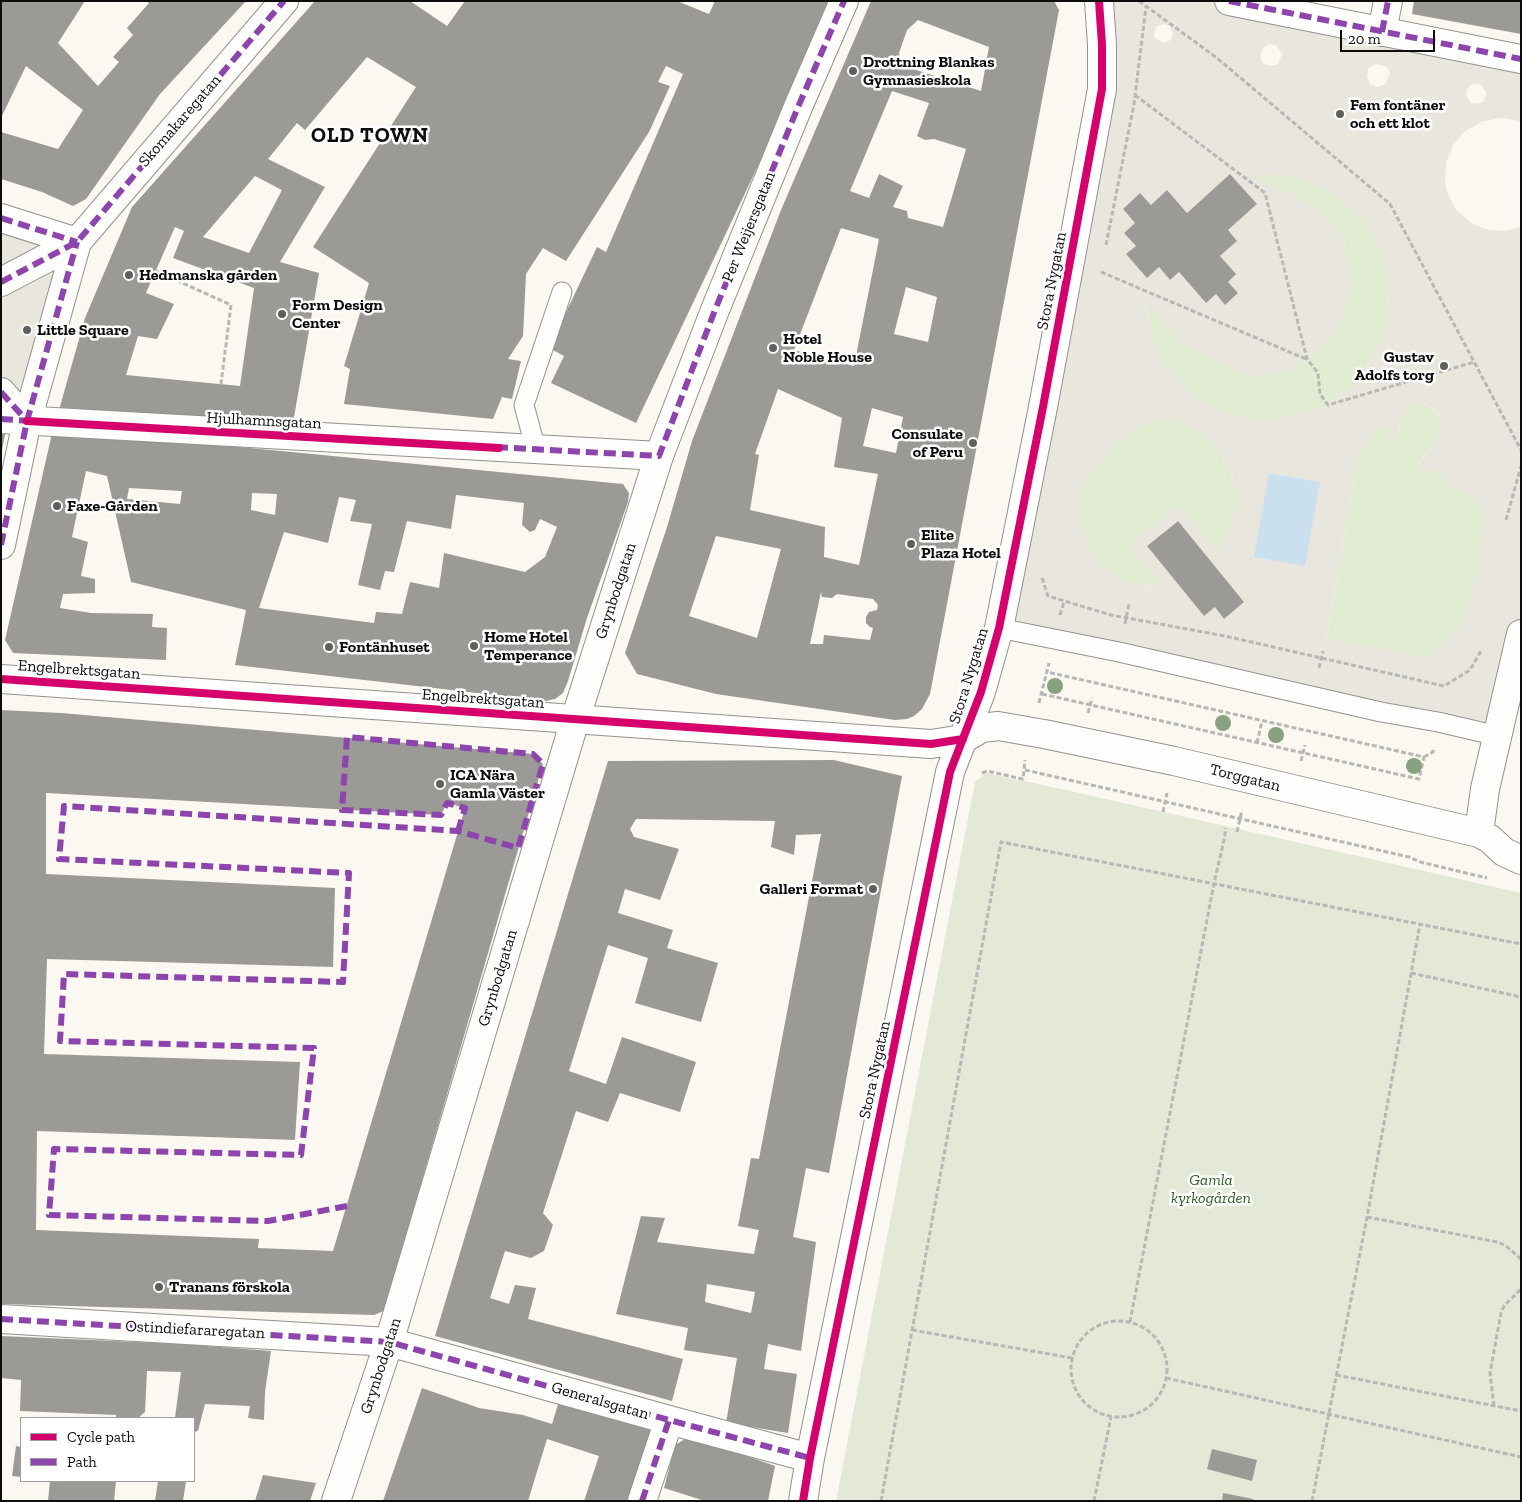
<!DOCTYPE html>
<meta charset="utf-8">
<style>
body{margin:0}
#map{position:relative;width:1522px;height:1502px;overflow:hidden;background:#faf8f0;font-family:"Zilla Slab",serif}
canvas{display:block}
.frame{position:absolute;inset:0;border:2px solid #0c0c0c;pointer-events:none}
.legend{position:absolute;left:20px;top:1417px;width:175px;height:65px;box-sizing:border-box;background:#fff;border:1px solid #9e9e9e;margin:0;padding:6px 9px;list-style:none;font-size:15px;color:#0c0c0c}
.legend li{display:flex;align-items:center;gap:10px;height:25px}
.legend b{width:25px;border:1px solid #9e9e9e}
.scale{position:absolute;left:1340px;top:30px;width:95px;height:22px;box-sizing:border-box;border:2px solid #0c0c0c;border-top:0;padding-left:6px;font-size:15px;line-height:18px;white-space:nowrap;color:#0c0c0c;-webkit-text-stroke:4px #fff;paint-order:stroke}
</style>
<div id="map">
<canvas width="1522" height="1502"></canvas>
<div class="frame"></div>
<ul class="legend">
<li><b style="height:6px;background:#d6006c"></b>Cycle path</li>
<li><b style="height:6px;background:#8e44ad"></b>Path</li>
</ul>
<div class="scale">20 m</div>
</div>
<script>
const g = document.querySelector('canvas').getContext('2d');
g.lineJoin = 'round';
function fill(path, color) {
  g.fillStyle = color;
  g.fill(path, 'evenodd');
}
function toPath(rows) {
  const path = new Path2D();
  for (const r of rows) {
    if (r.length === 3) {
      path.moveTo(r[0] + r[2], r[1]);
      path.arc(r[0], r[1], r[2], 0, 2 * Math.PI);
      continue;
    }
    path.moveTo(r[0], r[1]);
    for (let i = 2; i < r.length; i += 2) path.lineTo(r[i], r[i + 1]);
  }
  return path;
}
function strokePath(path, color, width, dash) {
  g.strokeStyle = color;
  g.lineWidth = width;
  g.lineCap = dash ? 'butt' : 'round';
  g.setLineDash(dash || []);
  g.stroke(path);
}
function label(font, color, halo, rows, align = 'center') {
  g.font = font + ' "Zilla Slab",serif';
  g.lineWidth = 5;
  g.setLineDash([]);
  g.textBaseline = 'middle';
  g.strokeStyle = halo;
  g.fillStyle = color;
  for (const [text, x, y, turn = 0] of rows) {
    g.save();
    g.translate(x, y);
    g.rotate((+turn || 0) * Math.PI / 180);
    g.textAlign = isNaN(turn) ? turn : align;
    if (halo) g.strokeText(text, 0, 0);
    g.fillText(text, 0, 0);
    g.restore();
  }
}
const green = toPath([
 [1249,175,1288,175,1329,190,1365,220,1388,267,1389,325,1360,380,1325,407,1267,421,1225,414,1198,400,1159,358,1144,301,1183,344,1291,371,1325,345,1346,250,1337,228,1319,210,1293,195],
 [1424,403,1437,412,1442,424,1436,442,1418,463,1431,470,1442,471,1446,485,1461,490,1474,498,1485,511,1483,546,1465,622,1429,658,1327,639,1357,459,1378,426,1398,432,1402,416,1411,406],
 [1158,420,1184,423,1206,436,1219,451,1231,472,1237,496,1233,523,1225,542,1218,552,1178,505,1130,546,1160,583,1137,586,1120,579,1103,567,1088,547,1081,523,1080,498,1087,479,1109,452,1133,429]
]);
const cemetery = toPath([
 [986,773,1066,790,1521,893,1521,1501,836,1501,975,782]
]);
const plaza = toPath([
 [1099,1,1229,1,1521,59,1521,123,1515,120,1500,118,1481,122,1464,132,1454,144,1446,162,1445,182,1447,192,1456,210,1471,223,1485,229,1504,231,1521,227,1521,634,1498,736,999,628,1102,89],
 [1163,24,1170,26,1173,34,1171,40,1163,43,1155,38,1154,32,1157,26],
 [1270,44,1277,46,1282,54,1278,64,1271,66,1264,64,1260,58,1263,48],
 [1377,64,1387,67,1390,74,1385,84,1378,87,1370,84,1367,77,1368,69,1373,65],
 [1472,84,1480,84,1486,92,1486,96,1483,102,1477,104,1471,103,1466,95,1467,89],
 [1230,174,1257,204,1228,230,1237,241,1220,256,1228,282,1238,293,1225,305,1216,294,1206,303,1179,272,1170,280,1159,267,1148,277,1127,254,1136,246,1124,233,1135,223,1123,209,1140,193,1151,205,1167,191,1187,213],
 [1251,175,1288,175,1329,190,1365,220,1388,267,1389,325,1360,380,1325,407,1267,421,1225,414,1198,400,1159,357,1144,302,1183,344,1213,361,1255,377,1291,371,1325,345,1345,316,1351,281,1346,250,1337,228,1319,210,1293,195],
 [1424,403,1437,411,1442,424,1436,442,1418,464,1421,471,1442,471,1446,485,1461,490,1474,498,1485,511,1483,546,1465,622,1429,658,1327,638,1357,459,1378,426,1389,429,1389,439,1395,440,1402,416,1411,406],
 [1158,420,1184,423,1206,436,1219,451,1231,472,1237,496,1233,523,1225,542,1218,551,1178,505,1130,546,1160,583,1137,586,1120,579,1103,567,1089,547,1081,523,1080,498,1087,479,1109,452,1133,429],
 [1177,521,1244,602,1224,619,1215,607,1204,616,1147,546],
 [1,218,77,242,27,421,1,419]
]);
const water = toPath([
 [1269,473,1320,482,1305,566,1254,557]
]);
const building = toPath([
 [1,1,85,1,58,43,98,86,119,62,113,57,133,35,127,28,149,3,146,1,246,1,160,94,86,199,73,206,42,192,1,179,1,132,58,149,83,110,26,66,1,118],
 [315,1,410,1,447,26,465,1,677,1,709,14,715,1,831,1,793,92,636,423,551,383,564,356,549,348,597,247,606,252,683,74,666,66,658,82,670,86,649,132,566,261,543,248,526,274,523,336,508,359,521,361,512,399,502,397,493,419,344,404,350,369,344,366,369,283,313,247,416,87,367,57,305,130,297,123,268,159,325,187,280,262,319,273,293,423,59,410,85,318,132,207],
 [255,176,282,190,249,253,203,237],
 [175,227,184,231,173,258,254,288,240,386,126,375,138,336,157,339,174,304,146,293],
 [871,1,1054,1,1059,10,930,694,922,709,914,716,907,719,895,720,716,694,637,674,625,653,667,527,692,441,781,210],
 [918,20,989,47,981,91,901,65,899,53,907,30],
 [892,91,929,103,917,136,925,140,934,139,966,149,943,227,908,218,907,211,893,207,903,186,879,174,869,198,850,191],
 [841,228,879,239,854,366,794,350],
 [906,287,937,297,928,342,894,334],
 [778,389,842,418,834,467,878,474,859,565,824,557,825,527,750,510,759,455,755,454],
 [872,408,903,417,896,453,863,446],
 [716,536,781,549,757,638,689,616],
 [821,592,822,597,832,598,837,594,873,599,878,605,877,610,869,612,866,617,866,623,870,627,873,628,870,640,824,635,823,644,810,644],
 [1414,1,1521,1,1521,34,1412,14],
 [1230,174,1257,204,1228,230,1237,241,1220,256,1236,274,1228,282,1238,293,1225,305,1216,294,1206,303,1179,272,1170,280,1159,267,1147,278,1126,254,1136,246,1124,233,1135,223,1123,209,1140,193,1151,205,1167,190,1187,213],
 [1,424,7,425,2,450,1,450],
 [53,429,623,484,629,493,628,502,587,618,568,681,563,693,555,699,546,701,235,665,246,610,131,582,107,476,86,471,72,537,88,542,81,576,95,579,95,593,63,594,60,608,91,613,153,614,152,627,167,628,166,660,13,653,5,640],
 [129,488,182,491,180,504,127,499],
 [252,493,277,494,275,515,251,510],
 [456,495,524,503,522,525,530,532,535,530,540,519,557,527,545,557,525,572,444,553,439,588,410,582,402,614,376,612,374,623,259,608,284,532,328,543,339,497,356,500,350,521,372,524,358,585,380,590,385,571,394,572,407,521,451,529],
 [1178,521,1244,602,1224,619,1215,607,1204,616,1147,546],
 [1,710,61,713,533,754,543,764,384,1311,374,1315,1,1304],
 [46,793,441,815,447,803,465,808,333,1251,258,1248,259,1239,36,1230,37,1131,295,1140,300,1062,44,1054,47,959,333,967,335,888,46,874],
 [834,760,902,776,829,1173,806,1168,793,1237,816,1242,801,1351,768,1344,764,1369,797,1374,788,1433,726,1423,737,1358,684,1350,688,1328,616,1314,641,1216,665,1218,657,1242,754,1254,759,1230,738,1226,751,1158,759,1159,821,834,796,835,794,855,771,847,775,821,636,819,630,829,634,837,679,849,660,900,625,889,618,913,673,930,667,948,718,963,701,1022,635,1003,648,958,608,945,569,1071,606,1084,622,1037,696,1062,680,1112,620,1093,608,1122,576,1111,543,1213,553,1225,544,1251,531,1258,505,1251,490,1298,509,1304,515,1285,536,1288,528,1319,683,1359,672,1401,435,1336,608,761],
 [707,1284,755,1292,751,1313,705,1302],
 [1,1336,182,1344,271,1351,265,1392,264,1420,248,1418,250,1406,205,1404,198,1431,194,1432,194,1418,175,1418,181,1372,147,1371,145,1412,138,1418,116,1418,116,1415,20,1411,21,1380,1,1378],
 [422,1388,479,1408,523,1415,552,1424,559,1401,657,1432,635,1501,584,1501,599,1456,547,1439,528,1501,383,1501],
 [690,1436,775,1466,768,1501,705,1501,664,1488,675,1445],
 [16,1446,21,1447,21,1477,12,1476],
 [1212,1449,1257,1460,1252,1481,1207,1469],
 [263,1475,316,1483,310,1501,255,1501],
 [50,1481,116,1481,114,1501,48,1501],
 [158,1481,186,1481,183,1501,155,1501],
 [1223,1493,1253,1499,1253,1501,1222,1501]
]);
const path = toPath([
 [1139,1,1217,58,1390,204,1521,450],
 [1135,95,1265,193,1307,359,1318,373,1320,394,1328,405,1474,362],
 [1106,245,1134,104,1146,7],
 [156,271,231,305,221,384],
 [1101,272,1306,359],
 [1506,520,1521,466],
 [1042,578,1048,596,1111,615,1225,636,1444,686,1470,670,1481,651],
 [1060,615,1064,602],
 [1125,624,1129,604],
 [1319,668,1323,651],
 [1042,694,1419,779,1424,757,1047,672],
 [1039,703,1049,663],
 [1088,713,1092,698],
 [1257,743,1262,721],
 [1424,757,1433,752,1433,748],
 [1301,761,1305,745],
 [1025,770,1409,857,1420,862,1487,878],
 [982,773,987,771,1023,779,1025,760],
 [1163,812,1167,793],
 [1237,832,1242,810],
 [1411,973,1521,997],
 [1367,1217,1497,1242,1505,1245,1521,1259],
 [1119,1369,48],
 [1130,1322,1214,883,1225,836,1225,828],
 [912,1330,1072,1358],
 [1336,1375,1521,1411],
 [1166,1378,1521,1457],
 [1494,1406,1490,1373,1501,1313,1504,1306,1521,1289],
 [881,1501,1001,842,1521,944],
 [1094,1501,1111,1417],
 [1312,1501,1367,1217,1420,924]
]);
const lane = toPath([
 [536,450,524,405,562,292],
 [999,628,1119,652,1381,712,1438,722,1498,736]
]);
const street = toPath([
 [1229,1,1521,59],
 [1382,32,1388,1],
 [1,218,77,242],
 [1,282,77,242,284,1],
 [1,392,27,421],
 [1,419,659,456],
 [1,545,27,421,77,242],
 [1,679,931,744,963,739,982,728,998,726,1044,734,1174,761,1479,833,1490,839,1504,852,1521,860],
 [1479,833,1485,789,1521,634],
 [1,1319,389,1342,669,1420,810,1458],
 [336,1501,389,1342,575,720,659,456,715,310,798,107,844,1],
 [642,1501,669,1420],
 [803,1501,810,1458,950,772,981,692,999,628,1043,407,1102,89,1102,45,1099,1]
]);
const quiet = toPath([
 [1229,1,1521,59],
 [1382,32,1388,1],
 [1,218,77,242],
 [1,282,77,242,284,1],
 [1,392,27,421],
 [1,419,31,421],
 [496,447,659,456,715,310,798,107,844,1],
 [1,545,27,421,77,242],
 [347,1206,268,1221,49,1215,54,1149,301,1155,314,1048,60,1041,64,974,343,982,349,873,59,859,64,806,458,831,518,848,543,764,533,754,347,737,342,810,441,815,447,803,465,808,458,831],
 [1,1319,389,1342,669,1420,810,1458],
 [642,1501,669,1420]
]);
const cycleway = toPath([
 [27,421,499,448],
 [1,679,931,744,963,739],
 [803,1501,810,1458,950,772,981,692,999,628,1043,407,1102,89,1102,45,1099,1]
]);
const trees = [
 [1055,686],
 [1223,723],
 [1276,735],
 [1414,766]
];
const markers = [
 [853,71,5,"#5f5f5c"],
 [1340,114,5,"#5f5f5c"],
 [129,275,5,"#5f5f5c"],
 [282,314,5,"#5f5f5c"],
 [27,330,5,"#5f5f5c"],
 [773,348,5,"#5f5f5c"],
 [1444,366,5,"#5f5f5c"],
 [973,443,5,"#5f5f5c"],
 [57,506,5,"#5f5f5c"],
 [911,544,5,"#5f5f5c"],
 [474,646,5,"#5f5f5c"],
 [329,647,5,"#5f5f5c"],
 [440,784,5,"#5f5f5c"],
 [873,889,5,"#5f5f5c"],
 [159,1287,5,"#5f5f5c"]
];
const poiNames = [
 ["Drottning Blankas",863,62],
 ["Gymnasieskola",863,80],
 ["Fem fontäner",1350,105],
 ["och ett klot",1350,123],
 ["Hedmanska gården",139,275],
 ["Form Design",292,305],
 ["Center",292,323],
 ["Little Square",37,330],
 ["Hotel",783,339],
 ["Noble House",783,357],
 ["Gustav",1434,357,"right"],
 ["Adolfs torg",1434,375,"right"],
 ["Consulate",963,434,"right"],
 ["of Peru",963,452,"right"],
 ["Faxe-Gården",67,506],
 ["Elite",921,535],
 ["Plaza Hotel",921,553],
 ["Home Hotel",484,637],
 ["Temperance",484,655],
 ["Fontänhuset",339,647],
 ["ICA Nära",450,775],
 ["Gamla Väster",450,793],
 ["Galleri Format",863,889,"right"],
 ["Tranans förskola",169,1287]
];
const streetNames = [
 ["Skomakaregatan",180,121,-49],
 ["Per Weijersgatan",749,227,-68],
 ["Stora Nygatan",1052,281,-79],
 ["Hjulhamnsgatan",264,421,3],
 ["Grynbodgatan",616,591,-72],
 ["Engelbrektsgatan",79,670,4],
 ["Stora Nygatan",969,676,-73],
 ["Engelbrektsgatan",483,699,4],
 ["Torggatan",1245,778,14],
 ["Grynbodgatan",498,978,-73],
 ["Stora Nygatan",875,1070,-78],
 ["Ostindiefararegatan",195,1330,3],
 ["Grynbodgatan",381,1366,-72],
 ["Generalsgatan",600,1401,16]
];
const parkNames = [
 ["Gamla",1211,1180],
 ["kyrkogården",1211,1198]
];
const districtNames = [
 ["OLD TOWN",370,136]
];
fill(green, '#e1ecd2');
fill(cemetery, '#e3e9d6');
fill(plaza, '#e9e7dd');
fill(water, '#cbe0ef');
fill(building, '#9c9a96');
strokePath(lane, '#93928f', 21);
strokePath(street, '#93928f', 30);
strokePath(path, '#b7b7b5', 3, [5, 2.5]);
strokePath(lane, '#fefefd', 19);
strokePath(street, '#fefefd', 28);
strokePath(quiet, '#8e44ad', 6, [12, 6]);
strokePath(cycleway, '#d6006c', 8);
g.fillStyle = '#88a280';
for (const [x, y] of trees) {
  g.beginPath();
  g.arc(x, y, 8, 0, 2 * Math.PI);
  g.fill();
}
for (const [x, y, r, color] of markers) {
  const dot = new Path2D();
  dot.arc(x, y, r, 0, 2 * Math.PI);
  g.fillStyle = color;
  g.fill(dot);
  strokePath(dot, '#fff', 2);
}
label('bold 16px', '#0c0c0c', '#fff', poiNames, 'left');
label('16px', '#0c0c0c', '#fff', streetNames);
label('italic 16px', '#2b5c24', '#fff', parkNames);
g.letterSpacing = '1px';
label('bold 21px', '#0c0c0c', '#fff', districtNames);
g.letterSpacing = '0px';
</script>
